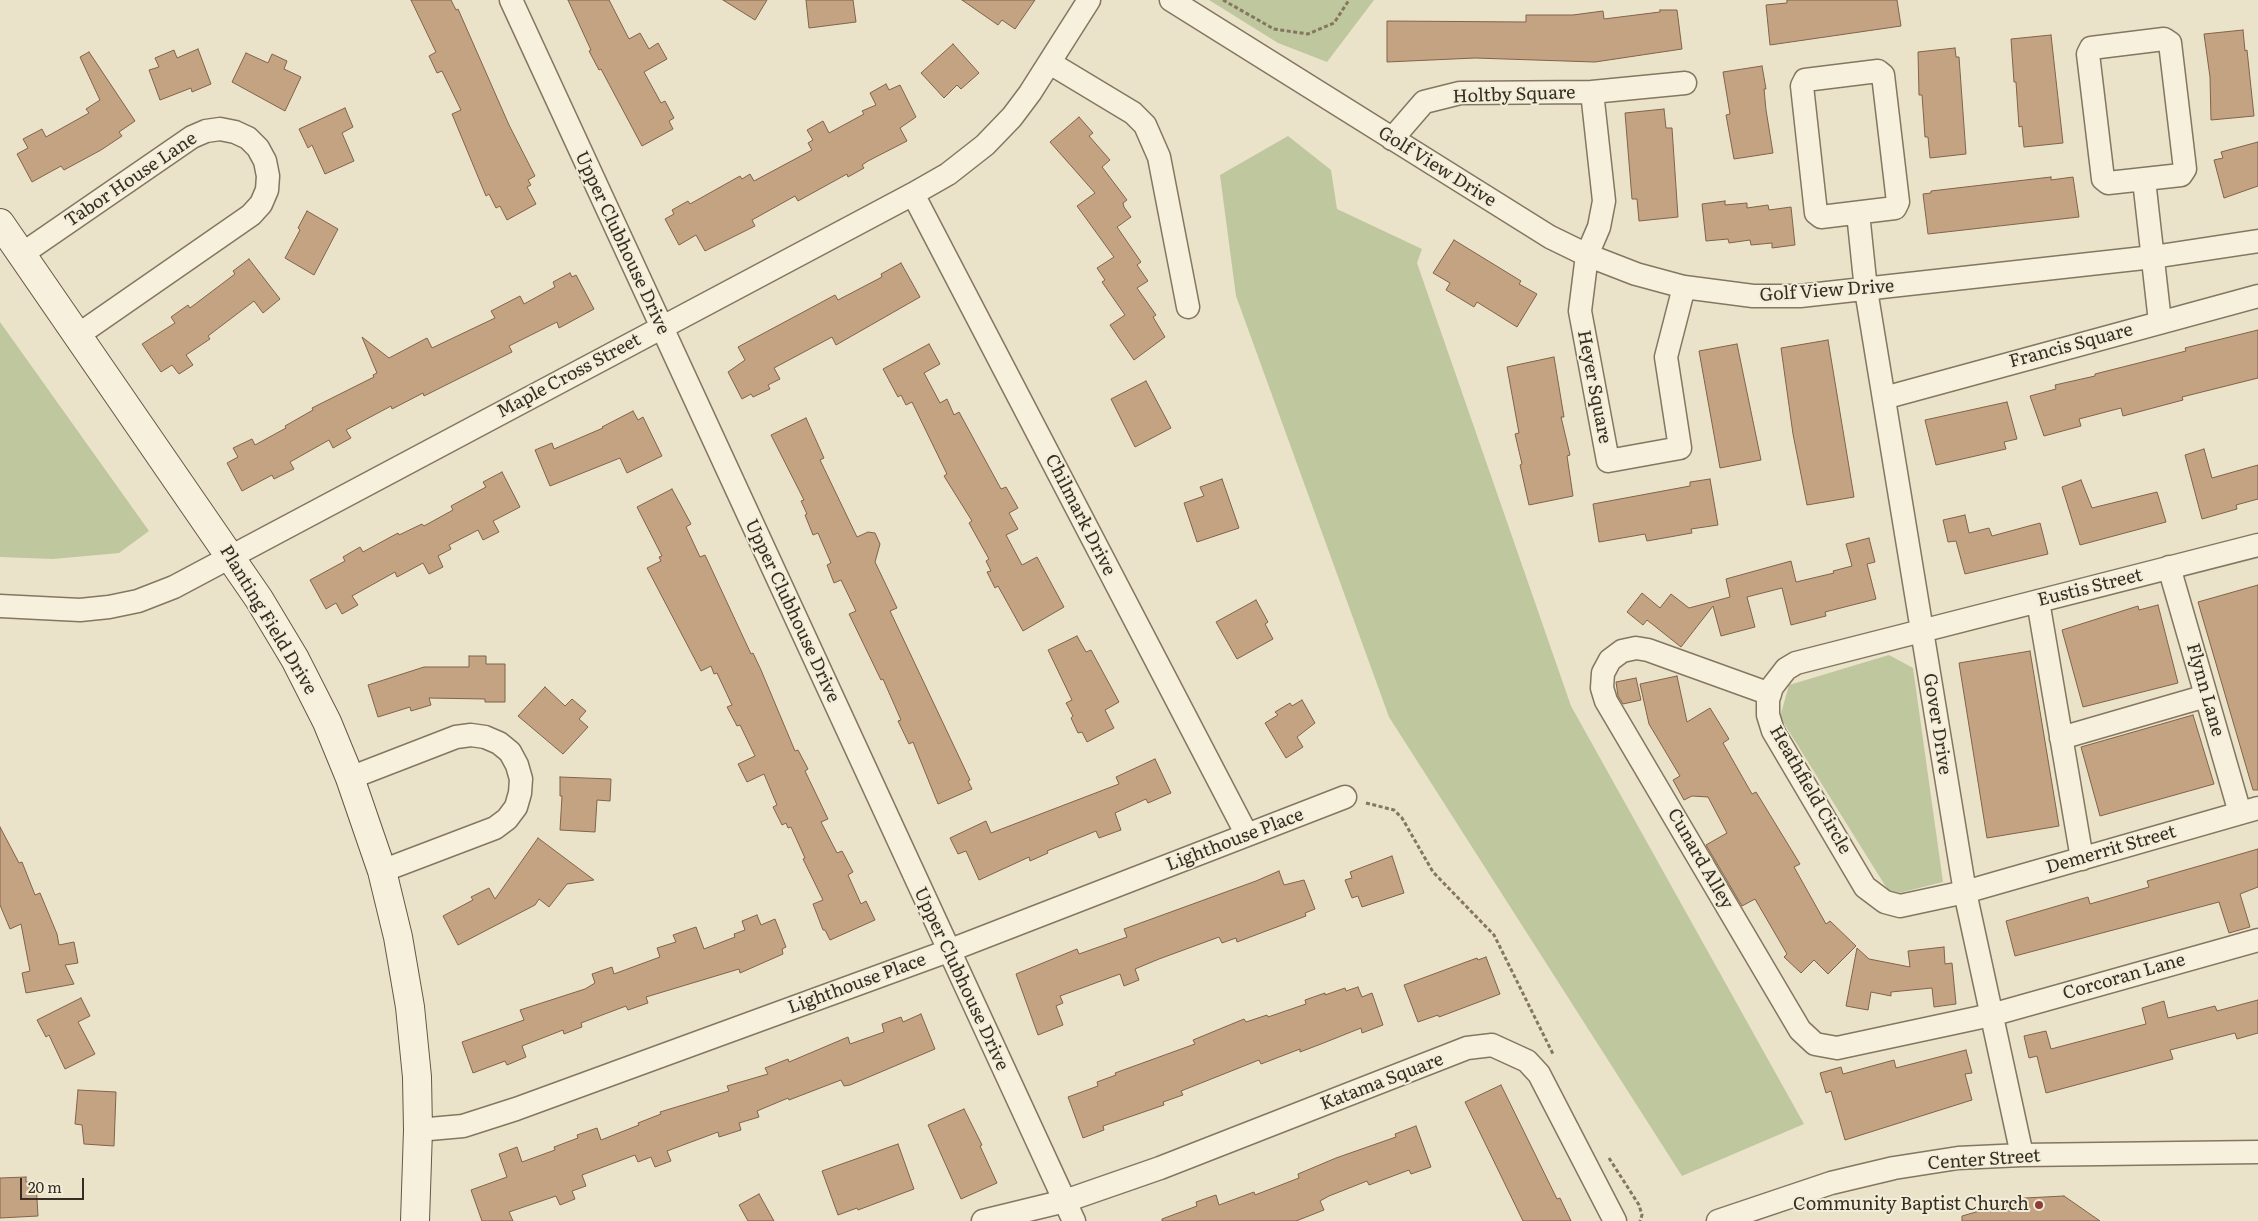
<!DOCTYPE html>
<style>
body{margin:0}
#map{position:relative;width:2258px;height:1221px;overflow:hidden;background:#eae3c9;font-family:Literata,serif}
canvas{display:block}
.scale{position:absolute;left:20px;top:1178px;width:64px;height:22px;box-sizing:border-box;border:2px solid #372d22;border-top:0;padding-left:6px;font-size:15px;line-height:18px;white-space:nowrap;color:#372d22;-webkit-text-stroke:4px #f2edd8;paint-order:stroke}
</style>
<div id="map">
<canvas width="2258" height="1221"></canvas>
<div class="scale">20 m</div>
</div>
<script>
const g = document.querySelector('canvas').getContext('2d');
g.lineJoin = 'round';
function fill(path, color) {
  g.fillStyle = color;
  g.fill(path, 'evenodd');
}
function toPath(rows) {
  const path = new Path2D();
  for (const r of rows) {
    path.moveTo(r[0], r[1]);
    for (let i = 2; i < r.length; i += 2) path.lineTo(r[i], r[i + 1]);
  }
  return path;
}
function strokePath(path, color, width, dash) {
  g.strokeStyle = color;
  g.lineWidth = width;
  g.lineCap = dash ? 'butt' : 'round';
  g.setLineDash(dash || []);
  g.stroke(path);
}
function label(font, color, halo, rows, align = 'center') {
  g.font = font + ' Literata,serif';
  g.lineWidth = 4;
  g.setLineDash([]);
  g.textBaseline = 'middle';
  g.strokeStyle = halo;
  g.fillStyle = color;
  for (const [text, x, y, turn = 0] of rows) {
    g.save();
    g.translate(x, y);
    g.rotate((+turn || 0) * Math.PI / 180);
    g.textAlign = isNaN(turn) ? turn : align;
    if (halo) g.strokeText(text, 0, 0);
    g.fillText(text, 0, 0);
    g.restore();
  }
}
const green = toPath([
 [1209,0,1374,0,1327,62,1278,43],
 [1288,136,1331,170,1337,209,1422,249,1417,263,1571,706,1804,1124,1682,1176,1389,717,1236,296,1220,175],
 [0,322,149,531,119,553,53,559,0,557],
 [1889,655,1913,668,1943,882,1891,895,1780,717,1789,685]
]);
const building = toPath([
 [411,0,451,0,456,10,458,9,509,125,535,176,528,180,531,185,527,187,536,204,507,220,500,206,496,208,489,194,486,196,452,114,461,110,442,71,437,73,429,56,436,52,411,0],
 [568,0,609,0,629,39,640,33,649,49,658,43,667,59,644,72,661,103,665,101,674,118,669,121,673,129,642,146,601,69,599,70,589,51,591,50,568,0],
 [723,0,767,0,755,20,723,0],
 [806,0,853,0,856,22,809,28,806,0],
 [962,0,1035,0,1015,29,1002,20,998,25,962,0],
 [1787,0,1897,0,1901,26,1770,45,1766,5,1787,3,1787,0],
 [1660,10,1677,10,1682,49,1595,62,1475,58,1387,62,1387,21,1526,22,1526,15,1573,15,1603,11,1604,19,1660,12,1660,10],
 [2243,30,2245,51,2247,50,2254,116,2211,120,2210,77,2204,34,2243,30],
 [2051,35,2063,143,2024,147,2022,126,2019,127,2016,82,2014,82,2011,39,2051,35],
 [953,44,979,73,961,89,957,85,944,98,921,73,953,44],
 [1955,48,1956,57,1959,57,1966,154,1930,158,1928,137,1925,137,1922,95,1919,95,1918,52,1955,48],
 [198,49,211,84,192,92,191,88,160,100,149,70,159,67,155,58,174,50,177,58,198,49],
 [89,52,135,121,119,132,122,136,101,150,64,170,61,166,32,182,17,154,28,148,23,139,42,129,46,137,89,113,86,109,100,100,80,57,89,52],
 [246,53,268,63,272,54,287,61,284,69,301,77,285,111,232,82,246,53],
 [1762,66,1766,89,1764,89,1766,110,1773,153,1734,159,1726,115,1730,114,1723,72,1762,66],
 [886,84,889,90,900,85,916,117,900,128,907,141,868,161,862,165,864,168,848,177,847,174,798,201,795,196,752,220,755,226,705,251,696,235,679,245,665,219,674,214,672,210,688,201,690,204,740,176,742,179,750,174,754,181,812,150,808,143,813,140,807,130,823,121,829,133,864,114,862,111,876,105,870,93,886,84],
 [345,108,353,127,342,133,354,161,325,174,312,145,308,148,299,129,345,108],
 [1664,109,1666,128,1672,128,1678,217,1639,221,1637,199,1632,199,1625,113,1664,109],
 [1079,117,1093,133,1089,136,1110,160,1102,167,1127,200,1123,203,1124,207,1131,217,1117,227,1141,262,1137,265,1148,281,1137,288,1156,315,1153,317,1165,337,1134,360,1110,325,1125,315,1102,282,1105,280,1097,268,1114,257,1077,206,1095,193,1050,142,1079,117],
 [2258,142,2258,186,2224,198,2214,160,2223,158,2221,152,2258,142],
 [2051,177,2051,180,2073,177,2079,217,1928,234,1923,194,1931,193,1931,191,2051,177],
 [1725,201,1725,205,1747,203,1747,208,1768,205,1769,210,1791,207,1795,245,1772,248,1772,243,1751,245,1750,240,1729,243,1728,239,1706,241,1702,204,1725,201],
 [307,211,338,229,314,275,285,258,300,230,298,228,307,211],
 [1454,240,1521,281,1519,284,1537,294,1517,327,1477,302,1474,307,1446,290,1450,283,1433,273,1454,240],
 [249,259,280,299,263,313,254,301,208,336,210,339,186,355,193,365,179,374,172,365,161,372,142,344,175,323,171,317,188,305,190,308,235,274,233,271,249,259],
 [901,263,920,297,836,345,832,337,774,368,780,379,768,385,770,389,753,397,751,394,742,399,728,372,745,360,738,347,835,295,838,300,882,277,881,274,901,263],
 [570,273,572,277,576,275,594,309,559,328,557,322,509,346,512,352,424,396,423,393,392,409,391,406,346,430,351,438,333,448,329,440,290,462,294,469,274,479,272,475,242,491,227,463,238,457,233,448,252,439,255,445,286,428,285,426,313,410,312,408,374,377,373,375,377,373,362,337,389,358,427,338,432,348,495,318,491,311,520,296,524,304,555,287,553,282,570,273],
 [2258,330,2258,378,2182,397,2183,400,2123,416,2121,408,2079,419,2081,426,2044,436,2030,396,2056,389,2055,385,2095,376,2095,374,2186,351,2185,348,2258,330],
 [1828,340,1854,497,1807,505,1793,434,1781,348,1828,340],
 [929,344,940,364,924,373,940,403,947,399,954,415,959,412,1001,489,1006,487,1018,508,1009,513,1018,529,1006,535,1022,565,1037,557,1064,607,1023,631,998,586,995,588,987,572,991,571,986,561,989,559,969,523,972,521,944,476,947,474,912,402,906,405,901,395,898,397,883,369,929,344],
 [1737,344,1761,460,1720,468,1699,351,1737,344],
 [1554,357,1564,417,1561,417,1570,455,1567,456,1573,496,1529,505,1520,465,1522,464,1515,434,1519,433,1507,367,1554,357],
 [1146,381,1171,428,1135,447,1111,399,1146,381],
 [2007,402,2017,439,2004,442,2006,449,1936,465,1925,420,2007,402],
 [633,411,638,420,643,417,662,456,627,473,620,458,550,486,535,450,552,443,554,449,603,428,602,427,633,411],
 [806,418,824,458,820,460,857,537,868,532,875,533,880,544,875,562,897,608,890,611,970,780,968,781,972,789,938,804,913,742,909,744,898,721,901,720,883,679,881,680,849,614,856,611,841,580,834,583,827,565,831,563,818,533,813,535,805,515,807,514,801,501,804,500,771,435,806,418],
 [2204,449,2212,478,2258,465,2258,499,2236,505,2237,509,2202,519,2185,455,2204,449],
 [502,472,520,507,493,521,499,532,483,540,478,530,449,545,451,549,438,556,443,567,429,574,423,563,397,577,395,572,352,596,358,605,342,614,336,603,326,609,310,580,345,561,343,557,360,547,363,552,398,533,399,535,422,524,424,526,453,510,451,506,486,487,483,482,502,472],
 [1222,479,1239,528,1197,542,1184,503,1204,496,1200,487,1222,479],
 [1710,479,1718,525,1691,529,1692,533,1647,541,1645,534,1599,542,1593,504,1690,486,1690,482,1710,479],
 [2081,480,2092,508,2157,492,2166,522,2080,545,2062,487,2081,480],
 [672,489,691,524,686,527,700,557,705,555,751,654,753,653,761,670,795,751,798,750,808,769,805,771,828,819,821,822,837,853,842,851,853,872,848,875,861,904,866,901,875,920,830,940,825,930,823,930,813,904,823,900,803,859,805,858,791,827,788,828,786,823,782,825,773,807,777,805,764,774,747,782,738,764,755,756,740,725,737,726,727,707,732,705,717,673,714,674,711,666,701,671,647,568,661,561,659,557,662,556,637,507,672,489],
 [1965,515,1969,533,1989,528,1992,536,2040,523,2048,554,1965,574,1956,541,1948,542,1943,520,1965,515],
 [1869,538,1875,562,1867,564,1876,599,1825,612,1826,616,1791,625,1782,588,1747,597,1755,627,1721,636,1713,606,1681,647,1647,620,1643,625,1627,612,1642,593,1660,608,1671,594,1689,608,1730,597,1726,579,1791,561,1796,582,1834,573,1833,571,1852,566,1846,544,1869,538],
 [2258,585,2258,790,2253,790,2198,602,2258,585],
 [1256,600,1268,622,1265,624,1273,639,1237,659,1216,622,1256,600],
 [2158,605,2178,683,2083,707,2062,630,2138,606,2139,610,2158,605],
 [1077,636,1086,652,1091,650,1119,702,1105,710,1114,728,1087,742,1082,732,1078,733,1071,718,1073,716,1066,703,1072,700,1048,650,1077,636],
 [2030,651,2059,826,1987,838,1959,663,2030,651],
 [469,656,486,656,486,664,505,664,505,702,485,702,485,699,429,698,431,705,411,711,410,707,378,717,368,685,424,667,469,667,469,656],
 [1677,676,1687,722,1710,708,1729,739,1723,743,1752,794,1756,792,1800,864,1794,867,1826,924,1830,921,1856,946,1828,974,1814,960,1801,973,1784,957,1787,954,1755,899,1742,906,1706,845,1727,833,1708,797,1692,796,1684,800,1673,780,1680,776,1649,724,1640,684,1677,676],
 [1636,678,1641,700,1623,704,1618,696,1616,682,1636,678],
 [545,687,565,706,572,699,586,711,579,719,588,727,563,754,518,716,545,687],
 [1302,700,1315,723,1297,737,1303,747,1286,758,1265,723,1278,715,1275,712,1290,703,1292,706,1302,700],
 [2193,715,2214,784,2100,816,2081,747,2193,715],
 [1155,759,1171,793,1148,803,1146,799,1115,813,1121,830,1099,838,1096,831,1047,851,1048,853,1030,861,1029,857,979,880,966,851,958,854,950,838,986,821,991,833,1119,784,1116,777,1155,759],
 [560,777,611,779,610,801,597,800,595,832,560,830,562,796,560,796,560,777],
 [0,827,19,863,22,862,35,895,40,893,57,934,59,945,74,942,78,963,65,965,74,984,26,993,22,973,30,971,21,924,10,929,0,905,0,827],
 [538,838,594,880,567,884,549,907,539,899,535,905,458,945,443,916,473,900,471,897,489,888,495,899,538,838],
 [2258,849,2258,887,2240,894,2250,927,2229,933,2219,902,2015,956,2006,921,2088,897,2090,904,2149,887,2147,881,2258,849],
 [1392,856,1404,893,1362,907,1358,896,1352,898,1345,880,1352,878,1350,872,1392,856],
 [1279,871,1284,885,1304,880,1315,909,1305,913,1306,916,1237,942,1236,938,1222,943,1219,937,1159,959,1135,969,1139,980,1124,986,1120,974,1060,996,1063,1003,1056,1006,1063,1025,1038,1035,1016,974,1077,949,1079,954,1127,937,1124,929,1256,881,1279,871],
 [757,915,761,925,775,919,786,947,782,949,783,954,740,973,739,969,646,997,648,1003,628,1010,626,1006,581,1023,582,1027,564,1034,563,1030,522,1046,526,1057,507,1065,505,1061,473,1073,462,1042,524,1020,520,1010,585,989,595,983,592,974,612,967,614,974,660,957,657,948,676,942,673,935,696,927,704,949,735,937,734,934,745,930,742,921,757,915],
 [1944,947,1945,964,1952,963,1956,1004,1934,1007,1932,988,1891,992,1891,996,1871,992,1868,1010,1846,1006,1857,948,1869,959,1910,967,1908,951,1944,947],
 [1486,957,1500,994,1439,1017,1438,1015,1418,1022,1404,985,1477,958,1478,960,1486,957],
 [1358,987,1362,997,1372,993,1383,1025,1362,1033,1361,1028,1321,1044,1300,1052,1300,1049,1261,1064,1259,1060,1181,1091,1183,1095,1163,1102,1164,1105,1103,1126,1104,1130,1083,1138,1068,1097,1098,1086,1097,1082,1116,1075,1115,1073,1195,1044,1193,1040,1244,1019,1246,1022,1267,1015,1268,1017,1306,1004,1305,1000,1325,993,1325,995,1345,988,1346,991,1358,987],
 [81,998,90,1016,78,1022,95,1054,65,1069,49,1035,46,1037,37,1020,81,998],
 [2258,1000,2258,1033,2237,1039,2235,1033,2170,1050,2173,1059,2046,1093,2037,1056,2029,1058,2024,1036,2046,1031,2051,1049,2146,1024,2142,1008,2164,1001,2168,1018,2215,1006,2217,1011,2258,1000],
 [921,1014,935,1049,850,1085,844,1086,841,1080,789,1100,788,1098,757,1111,759,1117,739,1123,741,1130,719,1137,718,1132,667,1151,671,1161,655,1167,651,1157,638,1162,635,1155,582,1175,586,1186,572,1191,575,1199,560,1205,556,1196,509,1212,513,1221,482,1221,471,1190,507,1177,499,1154,517,1147,522,1162,555,1150,554,1147,578,1138,577,1135,597,1128,601,1140,639,1125,638,1123,661,1114,660,1112,729,1091,727,1086,768,1074,765,1068,788,1059,789,1062,848,1037,850,1044,884,1032,882,1024,901,1017,903,1022,921,1014],
 [1966,1050,1972,1073,1965,1074,1972,1100,1845,1140,1831,1091,1826,1093,1820,1073,1841,1067,1843,1074,1894,1060,1896,1068,1966,1050],
 [1501,1085,1557,1199,1560,1198,1571,1221,1523,1221,1465,1102,1501,1085],
 [78,1090,116,1092,114,1146,84,1144,82,1125,75,1124,78,1090],
 [964,1109,982,1145,980,1146,997,1183,961,1199,928,1125,964,1109],
 [1416,1126,1431,1167,1411,1174,1409,1170,1369,1185,1367,1181,1329,1196,1320,1201,1324,1210,1296,1221,1162,1221,1162,1219,1197,1206,1196,1202,1216,1195,1219,1205,1254,1192,1255,1195,1299,1178,1298,1174,1336,1158,1396,1137,1395,1134,1416,1126],
 [898,1144,914,1189,858,1210,857,1208,838,1215,822,1171,898,1144],
 [26,1177,26,1182,36,1182,38,1216,0,1218,0,1178,26,1177],
 [759,1194,774,1221,748,1221,739,1205,759,1194],
 [2064,1196,2100,1221,1962,1221,1962,1216,2025,1198,2064,1196]
]);
const path = toPath([
 [1223,0,1274,29,1308,34,1334,23,1349,0],
 [1366,803,1394,810,1402,818,1433,872,1494,935,1553,1054],
 [1609,1158,1639,1205,1642,1215,1640,1221]
]);
const street = toPath([
 [511,0,1074,1221],
 [1171,0,1550,237,1587,255,1636,274,1684,287,1753,296,1800,296,2153,257,2258,241],
 [2164,39,2170,43,2185,169,2181,175,2108,183,2103,179,2088,54,2091,48,2164,39],
 [1050,63,1133,113,1145,125,1159,157,1188,307],
 [1878,71,1883,75,1898,202,1895,208,1821,217,1816,213,1802,86,1805,80,1878,71],
 [1592,92,1604,201,1599,227,1587,255,1580,311,1608,461,1680,448,1666,357,1684,287],
 [1392,139,1424,102,1460,93,1592,92,1685,83],
 [2144,180,2160,322],
 [913,194,1247,835],
 [1858,213,1866,290,1965,892,2022,1155],
 [22,254,192,137,206,131,220,129,235,132,248,138,258,148,265,161,268,176,267,190,261,204,251,215,78,335],
 [1884,398,2258,296],
 [2258,545,1796,663,1786,669,1772,687,1768,700,1768,715,1773,731,1865,887,1885,902,1900,906,1965,892,2258,808],
 [2169,567,2240,813],
 [2038,601,2082,859],
 [0,606,80,610,109,607,138,601,174,587,913,194,948,174,985,145,1012,117,1030,93,1089,0],
 [1770,694,1648,650,1636,648,1622,651,1610,660,1603,673,1602,688,1606,701,1800,1030,1815,1044,1837,1048,1991,1015,2258,940],
 [2061,738,2206,696],
 [350,778,456,737,471,735,485,737,499,743,510,752,517,765,521,779,520,793,516,807,507,819,495,828,382,871],
 [418,1130,463,1126,516,1109,948,951,1345,797],
 [983,1221,1065,1201,1160,1168,1467,1048,1492,1045,1527,1061,1539,1074,1615,1221],
 [1718,1221,1831,1183,1894,1168,1958,1158,2022,1155,2258,1152]
]);
const secondary = toPath([
 [0,223,259,599,295,659,327,722,350,778,382,871,398,937,410,1007,417,1077,418,1130,415,1221]
]);
const markers = [
 [2039,1205,5,"#8d3c36"]
];
const streetNames = [
 ["Holtby Square",1514,95,-2],
 ["Golf View Drive",1437,167,32],
 ["Tabor House Lane",131,180,-34],
 ["Upper Clubhouse Drive",622,243,65],
 ["Golf View Drive",1827,291,-4],
 ["Francis Square",2071,346,-15],
 ["Maple Cross Street",569,376,-28],
 ["Heyer Square",1594,387,79],
 ["Chilmark Drive",1080,515,63],
 ["Eustis Street",2090,588,-14],
 ["Upper Clubhouse Drive",792,611,65],
 ["Planting Field Drive",268,620,59],
 ["Flynn Lane",2205,690,74],
 ["Gover Drive",1937,724,81],
 ["Heathfield Circle",1810,790,60],
 ["Lighthouse Place",1235,840,-21],
 ["Demerrit Street",2111,850,-16],
 ["Cunard Alley",1700,859,60],
 ["Corcoran Lane",2124,977,-16],
 ["Upper Clubhouse Drive",961,979,65],
 ["Lighthouse Place",857,984,-20],
 ["Katama Square",1382,1082,-21],
 ["Center Street",1984,1160,-4]
];
const poiNames = [
 ["Community Baptist Church",2029,1205]
];
fill(green, '#bfc79e');
fill(building, '#c4a383');
strokePath(building, '#816348', 1);
strokePath(street, '#857660', 25);
strokePath(secondary, '#675743', 30);
strokePath(path, '#857660', 3, [4, 2.5]);
strokePath(street, '#f6f0dc', 22);
strokePath(secondary, '#f6f0dc', 28);
for (const [x, y, r, color] of markers) {
  const dot = new Path2D();
  dot.arc(x, y, r, 0, 2 * Math.PI);
  g.fillStyle = color;
  g.fill(dot);
  strokePath(dot, '#f2edd8', 2);
}
label('18px', '#372d22', '#f2edd8', streetNames);
label('18px', '#372d22', '#f2edd8', poiNames, 'right');
</script>
